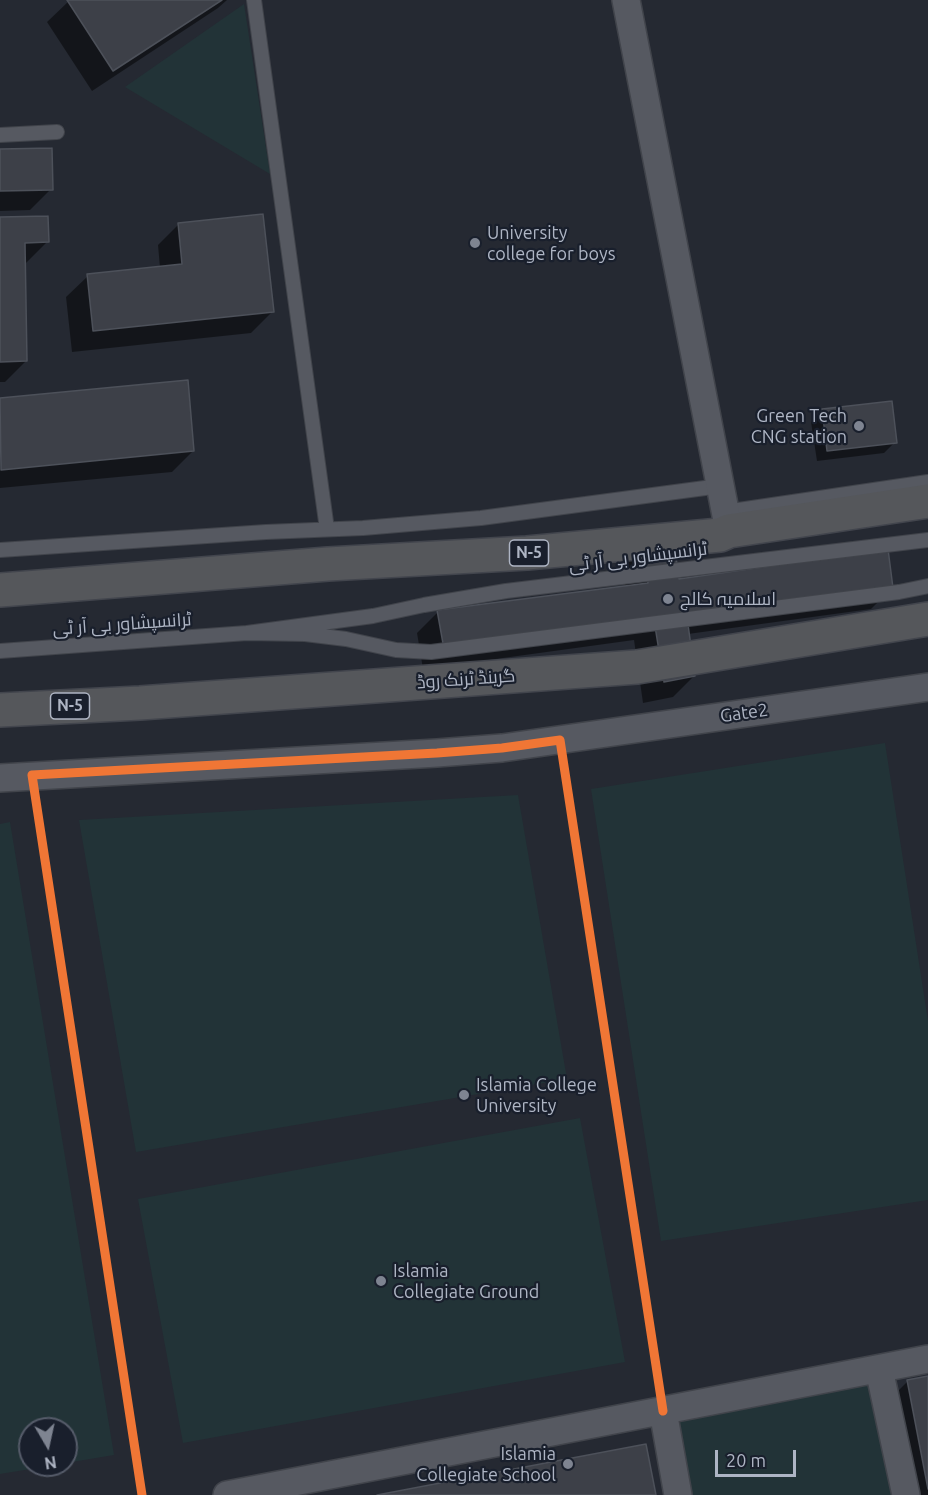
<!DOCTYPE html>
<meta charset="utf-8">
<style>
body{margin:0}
#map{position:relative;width:928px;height:1495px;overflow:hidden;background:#252932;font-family:Ubuntu,sans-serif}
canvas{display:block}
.north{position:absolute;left:18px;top:1417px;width:60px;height:60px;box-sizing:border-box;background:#191f2c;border:2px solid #555b69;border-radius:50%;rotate:171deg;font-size:16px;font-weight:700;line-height:24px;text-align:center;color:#aeb5c4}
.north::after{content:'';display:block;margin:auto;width:21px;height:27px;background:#7e8491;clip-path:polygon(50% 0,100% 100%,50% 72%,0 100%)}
.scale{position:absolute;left:715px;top:1450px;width:81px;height:27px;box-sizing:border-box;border:3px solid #aeb5c4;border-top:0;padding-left:8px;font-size:18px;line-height:21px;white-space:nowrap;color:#aeb5c4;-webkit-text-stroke:4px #191f2c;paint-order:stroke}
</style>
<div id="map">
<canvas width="928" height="1495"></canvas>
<div class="north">N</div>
<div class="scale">20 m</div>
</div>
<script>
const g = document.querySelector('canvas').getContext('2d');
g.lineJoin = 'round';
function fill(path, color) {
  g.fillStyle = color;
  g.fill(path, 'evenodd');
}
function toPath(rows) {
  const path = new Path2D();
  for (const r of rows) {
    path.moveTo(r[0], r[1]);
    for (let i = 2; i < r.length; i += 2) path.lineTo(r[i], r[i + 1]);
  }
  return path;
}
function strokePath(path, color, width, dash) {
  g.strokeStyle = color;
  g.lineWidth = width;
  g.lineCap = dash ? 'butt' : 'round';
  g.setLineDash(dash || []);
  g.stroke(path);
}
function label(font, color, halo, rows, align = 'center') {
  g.font = font + ' Ubuntu,Cairo,sans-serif';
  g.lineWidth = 4.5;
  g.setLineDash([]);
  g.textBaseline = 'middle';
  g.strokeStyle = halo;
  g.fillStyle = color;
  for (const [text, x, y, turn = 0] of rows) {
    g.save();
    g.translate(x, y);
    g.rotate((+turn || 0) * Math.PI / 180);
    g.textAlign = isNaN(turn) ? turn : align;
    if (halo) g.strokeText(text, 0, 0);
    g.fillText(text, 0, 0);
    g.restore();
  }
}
const green = toPath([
 [244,4,270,174,125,87],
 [885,743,928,1021,928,1200,661,1241,591,789],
 [518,795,567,1079,136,1152,79,820],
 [10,822,114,1455,66,1463,66,1429,30,1429,30,1465,55,1465,0,1474,0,824],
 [580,1118,625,1362,183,1443,138,1199],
 [879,1369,906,1495,678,1495,663,1411]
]);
const shadow = toPath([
 [70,0,227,0,218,8,92,91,47,22],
 [0,150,51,189,30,210,0,211],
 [0,219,47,242,26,263,24,263,26,361,5,382,0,382],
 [179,224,272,312,251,333,72,352,66,297,88,276,160,268,158,245],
 [186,382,193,451,172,472,0,488,0,400],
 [822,411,895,442,884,453,817,461,811,422],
 [641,533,677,580,892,588,871,609,688,634,694,676,673,697,643,703,634,640,423,669,417,633,438,612,625,587,620,554],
 [928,1378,928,1495,905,1495,887,1402,908,1381]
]);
const building = toPath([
 [67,0,222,0,113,71,67,0],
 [52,148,53,190,0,191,0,149,52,148],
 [263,214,274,312,93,331,87,274,182,264,178,223,263,214],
 [48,216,49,242,25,243,27,361,0,362,0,217,48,216],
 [188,380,194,451,1,470,0,398,188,380],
 [892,401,897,443,827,451,822,409,892,401],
 [672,528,679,579,888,549,893,588,687,617,695,676,664,682,654,620,444,649,437,610,648,583,640,532,672,528],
 [928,1376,928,1489,907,1380,928,1376],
 [646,1444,656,1495,377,1495,646,1444]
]);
const lane = toPath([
 [254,0,327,529],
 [0,135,57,132],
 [725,512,928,482],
 [928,540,506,591,424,605,373,616,247,633,305,634,346,639,396,650,431,652,899,592,928,586],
 [0,550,266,532,363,528,481,518,720,486],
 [0,651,247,633]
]);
const street = toPath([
 [626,0,729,531],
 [0,778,437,753,502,748,928,687],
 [879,1369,906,1495],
 [663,1411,678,1495],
 [227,1495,928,1359]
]);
const highway = toPath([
 [0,590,328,564,527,553,720,535,729,531,928,501],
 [0,710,140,703,637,667,928,619]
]);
const cycleway = toPath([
 [142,1495,32,775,437,753,502,748,560,740,663,1411]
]);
const markers = [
 [475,243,6,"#7e8491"],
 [859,426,6,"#7e8491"],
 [668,599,6,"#7e8491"],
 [464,1095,6,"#7e8491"],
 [381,1281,6,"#7e8491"],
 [568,1464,6,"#7e8491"]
];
const shields = [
 [529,553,39],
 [70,706,39]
];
const shieldNames = [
 ["N-5",529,553],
 ["N-5",70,706]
];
const poiNames = [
 ["University",487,233],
 ["college for boys",487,254],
 ["Green Tech",847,416,"right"],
 ["CNG station",847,437,"right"],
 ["اسلامیہ کالج",680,599],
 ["Islamia College",476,1085],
 ["University",476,1106],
 ["Islamia",393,1271],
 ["Collegiate Ground",393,1292],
 ["Islamia",556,1454,"right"],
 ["Collegiate School",556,1475,"right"]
];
const streetNames = [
 ["ٹرانسپشاور بی آر ٹی",638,557,-7],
 ["ٹرانسپشاور بی آر ٹی",122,624,-4],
 ["گرینڈ ٹرنک روڈ",466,679,-4],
 ["Gate2",744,713,-8]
];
fill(green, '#223337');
fill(shadow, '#0007');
fill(building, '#3d4048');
strokePath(building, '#4d515a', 1.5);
strokePath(lane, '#41444b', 16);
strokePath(street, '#41444b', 30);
strokePath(highway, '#42454d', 36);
strokePath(lane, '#565961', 14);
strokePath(street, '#565961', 27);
strokePath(highway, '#55575b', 33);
strokePath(cycleway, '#f07635', 9);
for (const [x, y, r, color] of markers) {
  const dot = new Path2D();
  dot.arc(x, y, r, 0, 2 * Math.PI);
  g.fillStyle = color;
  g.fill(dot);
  strokePath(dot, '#191f2c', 2);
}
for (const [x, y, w] of shields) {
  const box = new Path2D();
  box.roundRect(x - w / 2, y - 13, w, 26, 4.5);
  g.fillStyle = '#191f2c';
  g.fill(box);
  strokePath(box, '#aeb5c4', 1.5);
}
label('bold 16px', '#aeb5c4', null, shieldNames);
label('18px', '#aeb5c4', '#191f2c', poiNames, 'left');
label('18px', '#aeb5c4', '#191f2c', streetNames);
</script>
